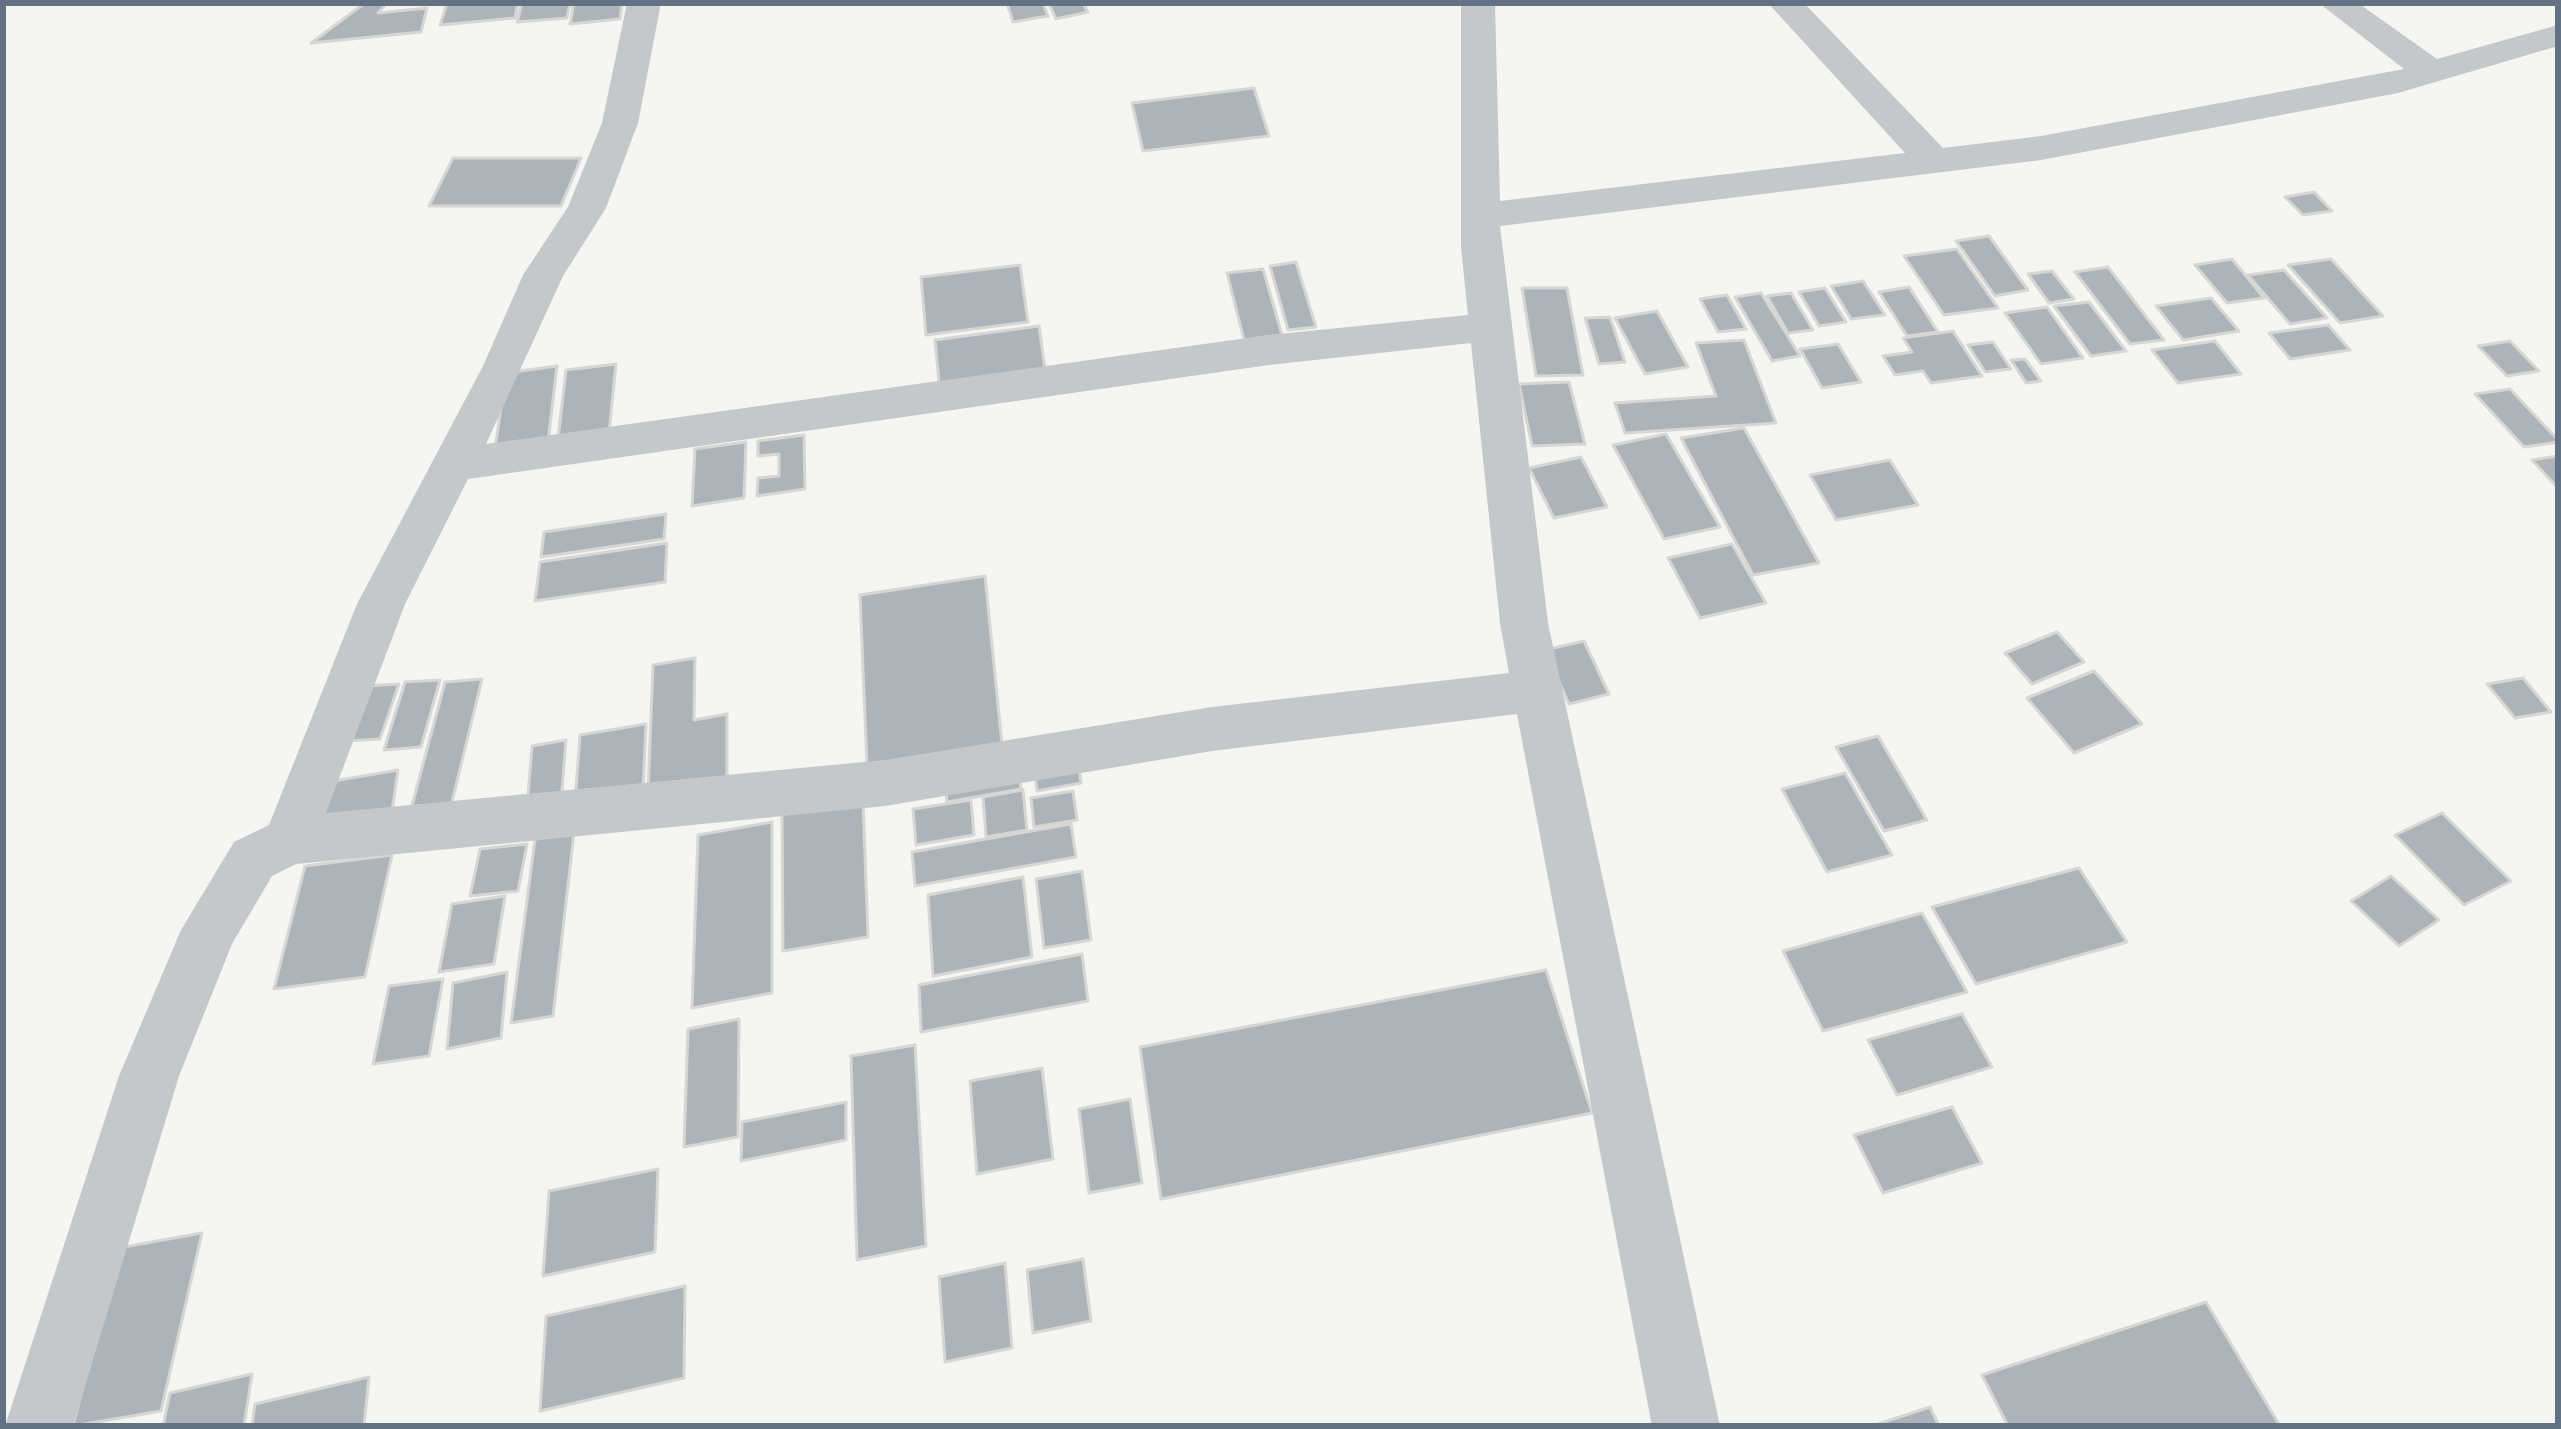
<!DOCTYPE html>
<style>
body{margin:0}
#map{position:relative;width:2561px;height:1429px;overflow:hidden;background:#f5f5f1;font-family:Poppins,sans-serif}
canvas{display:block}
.frame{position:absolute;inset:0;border:6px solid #627284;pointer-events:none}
</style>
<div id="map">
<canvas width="2561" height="1429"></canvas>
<div class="frame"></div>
</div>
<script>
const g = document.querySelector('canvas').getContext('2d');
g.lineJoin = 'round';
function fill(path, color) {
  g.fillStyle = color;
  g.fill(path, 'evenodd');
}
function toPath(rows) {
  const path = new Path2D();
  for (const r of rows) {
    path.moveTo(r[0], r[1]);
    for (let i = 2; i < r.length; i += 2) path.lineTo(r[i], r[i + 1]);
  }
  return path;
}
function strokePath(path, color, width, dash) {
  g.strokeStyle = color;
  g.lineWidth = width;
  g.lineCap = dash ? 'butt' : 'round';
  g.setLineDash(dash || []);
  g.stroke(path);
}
const building = toPath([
 [365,3,387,3,378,13,427,8,421,32,311,43,365,3],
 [447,3,518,3,515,18,440,25,447,3],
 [522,3,570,3,567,18,517,22,522,3],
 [574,3,622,3,620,19,570,24,574,3],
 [1007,3,1043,3,1048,16,1013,22,1007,3],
 [1049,3,1083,3,1088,12,1056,19,1049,3],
 [1254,88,1269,136,1143,151,1132,103,1254,88],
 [453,158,581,158,561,206,429,206,453,158],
 [2314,192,2332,211,2303,215,2285,197,2314,192],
 [1989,236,2028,290,1995,296,1956,241,1989,236],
 [1957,249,1998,308,1944,315,1904,256,1957,249],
 [2232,259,2264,298,2227,303,2195,265,2232,259],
 [2331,259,2383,316,2340,323,2288,265,2331,259],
 [1296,262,1316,327,1288,330,1270,266,1296,262],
 [1020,265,1028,322,926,335,921,277,1020,265],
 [2108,267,2164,340,2130,344,2075,272,2108,267],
 [1263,269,1282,335,1244,340,1227,273,1263,269],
 [2284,270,2327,318,2290,324,2248,275,2284,270],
 [2052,271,2074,299,2049,303,2028,274,2052,271],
 [1863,281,1885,315,1851,319,1831,286,1863,281],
 [1909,287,1938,332,1907,336,1879,292,1909,287],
 [1522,288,1567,288,1583,375,1536,376,1522,288],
 [1825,288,1846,322,1819,326,1799,292,1825,288],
 [1761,293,1800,356,1772,361,1735,297,1761,293],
 [1791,293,1813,330,1788,333,1767,296,1791,293],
 [1727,295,1746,329,1718,332,1700,299,1727,295],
 [2211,298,2239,331,2183,340,2156,306,2211,298],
 [2089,302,2126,351,2091,356,2054,306,2089,302],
 [2047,307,2083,358,2041,364,2005,313,2047,307],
 [1657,311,1688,367,1645,374,1615,318,1657,311],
 [1610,317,1625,362,1599,364,1585,318,1610,317],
 [2328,325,2350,350,2290,359,2269,333,2328,325],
 [1039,326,1045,369,939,383,935,340,1039,326],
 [1953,331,1982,376,1931,383,1923,371,1895,375,1883,356,1912,352,1903,338,1953,331],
 [1744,340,1776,423,1625,433,1615,403,1716,396,1696,343,1744,340],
 [2215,341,2241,374,2178,383,2152,350,2215,341],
 [2510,341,2539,371,2507,376,2478,346,2510,341],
 [1993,342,2011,369,1985,372,1968,345,1993,342],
 [1838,344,1861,382,1822,388,1800,349,1838,344],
 [2025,359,2041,381,2026,383,2011,360,2025,359],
 [616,364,609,432,558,439,566,370,616,364],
 [557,366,548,442,495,449,506,373,557,366],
 [1569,382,1585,444,1532,446,1519,384,1569,382],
 [2510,389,2558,440,2558,442,2524,447,2475,394,2510,389],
 [1744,428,1819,563,1753,575,1681,438,1744,428],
 [1666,434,1720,527,1664,539,1613,445,1666,434],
 [804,435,805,489,757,496,758,478,779,476,779,454,758,456,758,441,804,435],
 [746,442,744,498,692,506,695,449,746,442],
 [2558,456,2558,488,2532,460,2558,456],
 [1581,457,1607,507,1554,518,1529,468,1581,457],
 [1890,460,1918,505,1836,520,1810,475,1890,460],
 [666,514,664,539,541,557,544,532,666,514],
 [667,543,665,582,535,601,540,562,667,543],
 [1732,544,1766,603,1700,618,1668,558,1732,544],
 [985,576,1002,745,867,767,860,595,985,576],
 [2057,632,2084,662,2032,684,2005,653,2057,632],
 [1584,641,1609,694,1569,704,1545,650,1584,641],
 [695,658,694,720,727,714,727,779,648,793,653,665,695,658],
 [2094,671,2142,724,2074,753,2027,698,2094,671],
 [2523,678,2551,712,2515,718,2487,684,2523,678],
 [482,679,450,810,410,813,445,682,482,679],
 [440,680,421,747,384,750,405,682,440,680],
 [399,684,380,739,346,741,366,686,399,684],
 [646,724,643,790,575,802,580,735,646,724],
 [1878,736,1927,820,1884,831,1836,747,1878,736],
 [566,740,561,803,527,809,532,746,566,740],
 [1077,754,1081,783,1037,791,1033,762,1077,754],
 [1018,763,1021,789,947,802,945,775,1018,763],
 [398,770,392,811,320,824,328,782,398,770],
 [1845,773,1892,855,1827,872,1782,789,1845,773],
 [1023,790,1027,830,986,837,983,797,1023,790],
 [1073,791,1077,820,1034,827,1031,798,1073,791],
 [971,800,974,835,916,845,913,809,971,800],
 [863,801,868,937,783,951,782,814,863,801],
 [2442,813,2511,881,2464,905,2395,835,2442,813],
 [772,822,772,993,692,1008,698,835,772,822],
 [1071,824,1076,857,915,886,912,852,1071,824],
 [574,833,553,1016,511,1023,535,839,574,833],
 [527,844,518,891,470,896,480,849,527,844],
 [392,855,365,977,274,989,305,866,392,855],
 [2079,868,2127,942,1976,984,1932,907,2079,868],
 [1082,871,1091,940,1044,948,1036,879,1082,871],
 [2391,876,2439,920,2399,946,2351,901,2391,876],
 [1023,877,1032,957,933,976,928,895,1023,877],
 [505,896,494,964,439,972,452,904,505,896],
 [1922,913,1967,992,1823,1031,1783,951,1922,913],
 [1082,954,1088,1001,921,1032,919,985,1082,954],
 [1546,970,1592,1113,1161,1199,1140,1047,1546,970],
 [507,972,501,1038,447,1049,453,983,507,972],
 [443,979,429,1056,373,1064,389,986,443,979],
 [1962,1014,1992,1067,1897,1095,1868,1040,1962,1014],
 [739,1019,738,1137,684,1147,688,1029,739,1019],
 [915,1045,926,1246,857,1260,851,1056,915,1045],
 [1042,1068,1053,1159,977,1174,970,1081,1042,1068],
 [1130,1099,1142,1183,1089,1193,1079,1109,1130,1099],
 [846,1102,846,1140,741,1161,742,1122,846,1102],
 [1952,1107,1982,1163,1883,1193,1854,1135,1952,1107],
 [658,1169,655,1252,543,1276,549,1191,658,1169],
 [202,1233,161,1411,73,1426,118,1248,202,1233],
 [1083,1259,1091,1321,1033,1333,1027,1270,1083,1259],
 [1005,1263,1012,1348,945,1362,939,1277,1005,1263],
 [685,1286,684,1378,540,1411,546,1316,685,1286],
 [2206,1302,2280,1426,2008,1426,1982,1375,2206,1302],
 [252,1374,244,1426,163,1426,170,1393,252,1374],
 [369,1377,364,1426,252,1426,255,1404,369,1377],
 [1930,1407,1939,1426,1872,1426,1930,1407]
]);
const minor = toPath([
 [627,3,661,3,638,123,606,208,563,276,486,444,1269,335,1468,315,1461,247,1461,3,1495,3,1500,201,1905,153,1768,3,1804,3,1943,148,2041,136,2404,69,2319,3,2358,3,2437,59,2558,25,2558,46,2398,93,2041,160,1500,226,1548,623,1720,1426,1652,1426,1517,714,1212,751,885,806,296,864,272,876,232,944,179,1076,73,1426,5,1426,119,1076,181,930,234,842,269,825,357,604,483,366,523,275,568,207,602,123,627,3],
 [1471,343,1500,623,1509,673,1212,707,885,760,326,813,405,604,468,479,1269,365,1471,343]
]);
fill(building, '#acb3b9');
strokePath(building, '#d6d6d4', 3);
fill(minor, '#c4c8cb');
</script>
